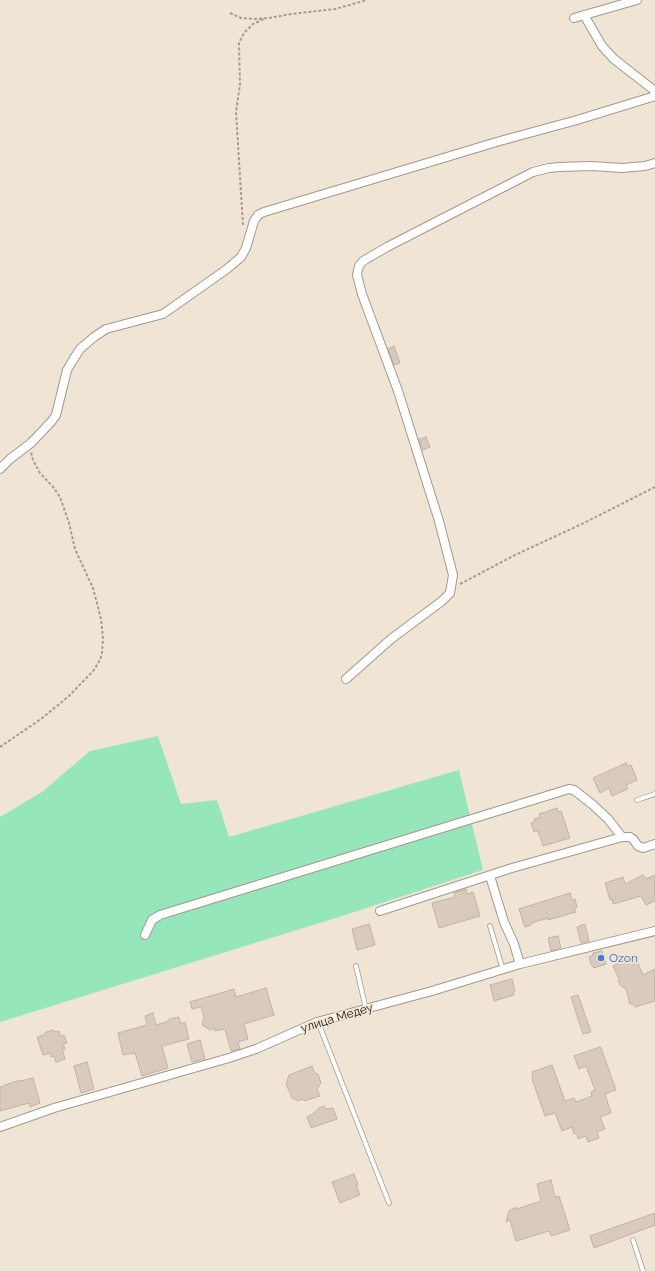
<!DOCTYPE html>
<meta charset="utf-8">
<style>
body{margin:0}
canvas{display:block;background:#f0e4d4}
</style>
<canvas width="655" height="1271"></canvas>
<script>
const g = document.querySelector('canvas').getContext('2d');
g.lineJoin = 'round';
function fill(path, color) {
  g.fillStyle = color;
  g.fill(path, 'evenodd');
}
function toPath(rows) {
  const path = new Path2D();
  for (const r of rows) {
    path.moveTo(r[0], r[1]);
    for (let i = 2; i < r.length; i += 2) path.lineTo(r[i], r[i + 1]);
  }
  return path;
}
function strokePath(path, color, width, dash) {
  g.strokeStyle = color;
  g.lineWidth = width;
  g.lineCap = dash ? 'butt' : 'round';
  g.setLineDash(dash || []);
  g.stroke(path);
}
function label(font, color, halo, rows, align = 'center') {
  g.font = font + ' Raleway,sans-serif';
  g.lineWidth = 3.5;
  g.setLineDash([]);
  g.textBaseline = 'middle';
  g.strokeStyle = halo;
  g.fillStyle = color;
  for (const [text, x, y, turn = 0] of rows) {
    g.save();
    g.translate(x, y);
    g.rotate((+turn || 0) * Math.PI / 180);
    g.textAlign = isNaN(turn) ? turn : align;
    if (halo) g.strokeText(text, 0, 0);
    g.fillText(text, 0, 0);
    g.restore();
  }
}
const green = toPath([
 [158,736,181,804,217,800,229,837,459,770,483,870,342,916,0,1022,0,817,42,792,90,751]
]);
const building = toPath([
 [394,346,400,363,394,365,388,349,394,346],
 [426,437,430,447,423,450,419,439,426,437],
 [626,763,627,766,631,765,637,780,626,785,628,789,612,796,609,788,600,793,593,778,626,763],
 [557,808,558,812,561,811,570,838,543,846,538,831,534,832,531,823,535,822,534,819,540,817,539,814,557,808],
 [643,875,646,879,655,875,655,901,646,905,641,896,613,904,612,899,610,900,605,883,623,877,625,884,643,875],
 [466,889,467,894,473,892,480,916,439,928,432,903,455,897,454,893,466,889],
 [570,893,572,900,575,899,577,907,574,908,576,912,548,920,548,918,532,923,531,925,525,927,519,909,570,893],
 [369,924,375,945,357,950,352,929,369,924],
 [585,924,589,941,581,943,577,927,585,924],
 [558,936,561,948,551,951,548,938,558,936],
 [602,951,606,964,594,968,591,964,589,957,593,955,593,953,602,951],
 [631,957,634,962,637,961,643,975,655,969,655,1001,635,1007,633,1004,630,1004,626,989,621,986,618,981,619,979,613,966,631,957],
 [512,979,515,991,513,992,514,995,494,1001,490,985,512,979],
 [266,988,274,1015,244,1024,248,1039,238,1042,240,1049,231,1051,225,1029,215,1031,214,1028,210,1030,202,1025,204,1017,201,1007,192,1009,190,1002,234,989,236,997,266,988],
 [578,995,591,1032,583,1034,571,997,578,995],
 [153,1013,156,1025,166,1022,170,1019,179,1017,181,1024,185,1022,189,1039,162,1046,168,1068,142,1076,135,1053,123,1055,118,1033,147,1025,145,1016,153,1013],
 [53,1030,55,1032,59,1031,60,1036,64,1035,67,1043,63,1044,65,1049,62,1049,65,1059,56,1062,54,1056,51,1057,50,1053,43,1055,37,1037,44,1035,46,1032,53,1030],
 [200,1040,205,1059,192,1062,187,1044,200,1040],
 [600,1047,601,1048,616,1090,605,1094,611,1113,600,1117,605,1129,597,1132,599,1138,588,1142,586,1136,578,1139,577,1133,574,1134,572,1127,562,1131,555,1113,545,1116,532,1079,533,1076,532,1072,552,1065,565,1101,574,1098,576,1102,592,1096,591,1092,595,1090,586,1066,579,1069,574,1056,600,1047],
 [87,1062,94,1089,81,1093,74,1066,87,1062],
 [312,1066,315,1073,318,1074,321,1083,317,1089,320,1096,304,1101,302,1099,298,1101,292,1098,286,1084,289,1075,312,1066],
 [33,1078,40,1103,30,1107,29,1103,0,1111,0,1087,5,1086,4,1085,21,1080,21,1081,33,1078],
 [324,1106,325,1109,333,1108,337,1119,311,1128,307,1117,313,1114,319,1108,324,1106],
 [354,1174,358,1185,356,1185,360,1195,340,1203,332,1182,354,1174],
 [551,1180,555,1197,559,1196,570,1230,551,1236,549,1231,516,1241,510,1220,506,1222,509,1211,516,1207,517,1209,541,1201,537,1184,551,1180],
 [655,1213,655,1225,594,1248,590,1236,655,1213]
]);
const path = toPath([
 [230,13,241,18,255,19,269,18,291,14,335,9,367,0],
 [243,225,236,112,240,84,239,43,244,33,253,24,264,19],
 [460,584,515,555,584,523,655,487],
 [0,747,41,719,69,696,94,670,100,660,102,653,103,638,101,619,93,588,75,549,69,523,60,497,54,488,40,473,33,460,31,452]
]);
const service = toPath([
 [637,800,655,794],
 [490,926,503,970],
 [356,966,366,1009],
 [318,1022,389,1203],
 [633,1240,643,1271]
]);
const minor = toPath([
 [584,15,602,46,614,59,655,91],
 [574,18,637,0],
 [0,469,10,459,31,443,51,422,56,415,67,370,73,360,80,349,94,337,106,329,163,314,227,269,241,257,246,248,254,221,258,215,264,212,500,141,577,120,655,96],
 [346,679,391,639,442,601,450,593,453,575,439,521,398,391,362,294,357,275,359,266,363,261,387,247,533,172,549,168,559,167,592,166,622,168,645,166,655,163],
 [490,876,504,922,514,944,520,964],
 [380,911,512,868,622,837,630,837,633,839,638,846,643,848,655,844],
 [145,935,152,920,160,915,569,789,574,790,593,805,608,819,622,837],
 [0,1127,54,1108,229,1058,256,1049,317,1022,432,991,520,964,655,931]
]);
const markers = [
 [601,958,4,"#3f7fe0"]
];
const shopNames = [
 ["Ozon",609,958]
];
const streetNames = [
 ["улица Медеу",337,1018,-17]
];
fill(green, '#96e6bc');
fill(building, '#d9cabd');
strokePath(building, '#c1b2a5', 1);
strokePath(service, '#a39889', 5.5);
strokePath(minor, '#a39889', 10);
strokePath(path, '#a69c90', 2, [3, 2]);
strokePath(service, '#fff', 4);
strokePath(minor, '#fff', 8);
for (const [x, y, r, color] of markers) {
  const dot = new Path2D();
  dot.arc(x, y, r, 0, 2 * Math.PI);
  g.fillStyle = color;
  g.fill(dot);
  strokePath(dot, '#f0e4d4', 1.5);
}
label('12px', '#366cbe', '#f0e4d4', shopNames, 'left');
label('12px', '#1c1812', '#f0e4d4', streetNames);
</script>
